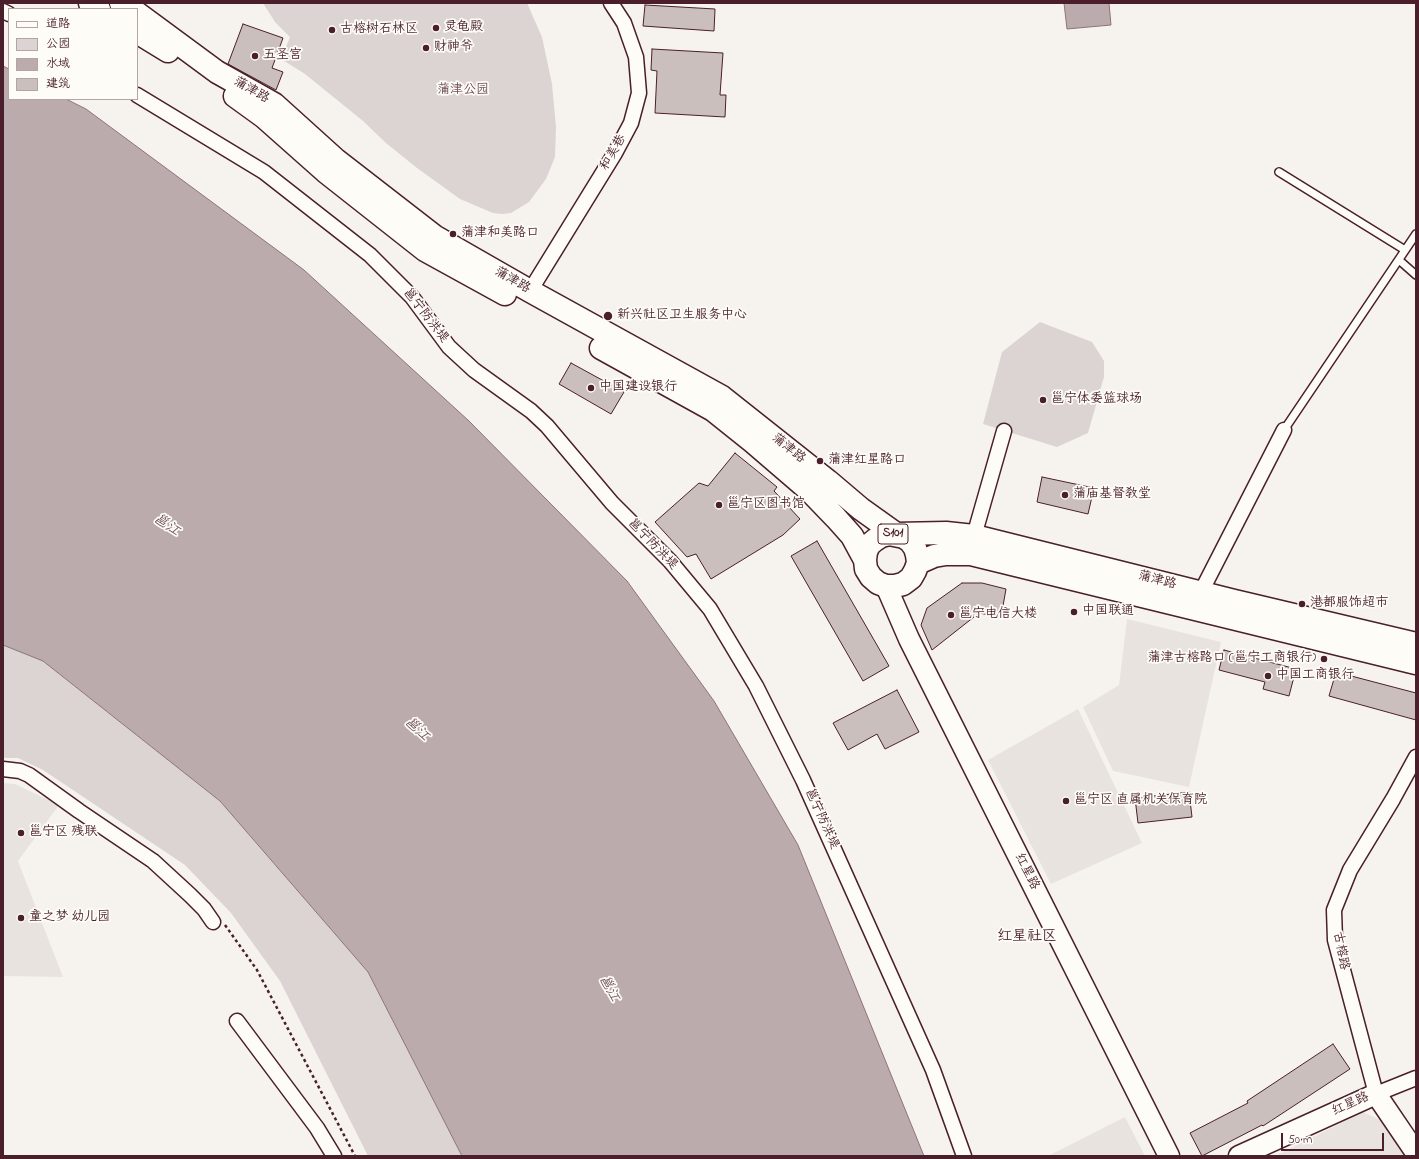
<!DOCTYPE html>
<meta charset="utf-8">
<style>
body{margin:0}
#map{position:relative;width:1419px;height:1159px;overflow:hidden;background:#f6f3ef;font-family:"Indie Flower","LXGW WenKai TC",sans-serif}
canvas{display:block}
.frame{position:absolute;inset:0;border:4px solid #4a1f2b;pointer-events:none}
.legend{position:absolute;left:8px;top:8px;width:130px;height:92px;box-sizing:border-box;background:#fdfcf7;border:1px solid #b5a4a5;margin:0;padding:5px 7px;list-style:none;font-size:12px;color:#4a1f2b}
.legend li{display:flex;align-items:center;gap:8px;height:20px}
.legend b{width:20px;border:1px solid #b5a4a5}
.scale{position:absolute;left:1281px;top:1133px;width:103px;height:18px;box-sizing:border-box;border:2px solid #4a1f2b;border-top:0;padding-left:5px;font-size:12px;line-height:14px;white-space:nowrap;color:#4a1f2b;-webkit-text-stroke:3px #fdfcf7;paint-order:stroke}
</style>
<div id="map">
<canvas width="1419" height="1159"></canvas>
<div class="frame"></div>
<ul class="legend">
<li><b style="height:5px;background:#fdfcf7"></b>道路</li>
<li><b style="height:11px;background:#dcd4d2"></b>公园</li>
<li><b style="height:11px;background:#bbabac"></b>水域</li>
<li><b style="height:11px;background:#cbbfbe"></b>建筑</li>
</ul>
<div class="scale">50 m</div>
</div>
<script>
const g = document.querySelector('canvas').getContext('2d');
g.lineJoin = 'round';
function fill(path, color) {
  g.fillStyle = color;
  g.fill(path, 'evenodd');
}
function toPath(rows) {
  const path = new Path2D();
  for (const r of rows) {
    path.moveTo(r[0], r[1]);
    for (let i = 2; i < r.length; i += 2) path.lineTo(r[i], r[i + 1]);
  }
  return path;
}
function strokePath(path, color, width, dash) {
  g.strokeStyle = color;
  g.lineWidth = width;
  g.lineCap = dash ? 'butt' : 'round';
  g.setLineDash(dash || []);
  g.stroke(path);
}
function label(font, color, halo, rows, align = 'center') {
  g.font = font + ' "Indie Flower","LXGW WenKai TC",sans-serif';
  g.lineWidth = 3.5;
  g.setLineDash([]);
  g.textBaseline = 'middle';
  g.strokeStyle = halo;
  g.fillStyle = color;
  for (const [text, x, y, turn = 0] of rows) {
    g.save();
    g.translate(x, y);
    g.rotate((+turn || 0) * Math.PI / 180);
    g.textAlign = isNaN(turn) ? turn : align;
    if (halo) g.strokeText(text, 0, 0);
    g.fillText(text, 0, 0);
    g.restore();
  }
}
const built = toPath([
 [1127,619,1221,642,1189,787,1113,771,1083,707,1119,685],
 [1078,709,1142,843,1051,884,988,760],
 [3,783,15,784,59,805,18,861,63,977,3,976],
 [1363,1112,1382,1121,1406,1156,1275,1156],
 [1125,1117,1145,1156,1048,1156]
]);
const green = toPath([
 [263,3,527,3,542,37,552,84,556,127,555,157,546,179,529,202,511,213,502,214,493,213,460,199,417,168,386,143,363,121,305,74,281,59,290,37,275,22],
 [1040,322,1092,342,1104,361,1104,377,1088,433,1057,447,983,424,1002,352],
 [3,645,43,661,220,801,368,972,462,1156,368,1156,280,981,231,913,185,865,43,770,18,758,5,758,3,756]
]);
const water = toPath([
 [1064,3,1109,3,1111,25,1067,29,1064,3],
 [3,66,9,69,9,99,66,99,86,109,304,270,469,421,627,581,714,701,798,845,924,1156,462,1156,368,972,220,801,43,661,3,645,3,66]
]);
const building = toPath([
 [645,5,715,9,714,31,643,26,645,5],
 [243,24,283,38,272,68,283,72,276,90,228,64,243,24],
 [652,49,723,53,720,95,726,95,725,117,655,113,657,71,651,70,652,49],
 [571,363,624,392,611,414,559,384,571,363],
 [735,453,777,487,774,491,800,519,783,535,711,579,696,554,687,557,655,522,699,483,708,486,735,453],
 [1042,477,1094,488,1088,514,1037,502,1042,477],
 [817,541,889,666,863,681,791,556,817,541],
 [962,583,982,583,1006,589,1001,617,979,613,932,650,921,625,927,608,962,583],
 [1224,650,1296,669,1289,696,1263,689,1265,682,1219,670,1224,650],
 [1336,672,1416,693,1416,720,1329,696,1336,672],
 [897,690,919,732,885,749,877,734,848,750,833,723,897,690],
 [1189,792,1192,817,1138,823,1135,798,1189,792],
 [1333,1044,1350,1069,1263,1126,1262,1125,1202,1156,1190,1133,1248,1103,1247,1101,1333,1044]
]);
const path = toPath([
 [225,925,257,970,355,1156]
]);
const service = toPath([
 [1279,172,1405,250],
 [1399,260,1416,275],
 [1284,430,1416,234]
]);
const minor = toPath([
 [3,11,9,14],
 [137,95,264,172,370,255,412,297,449,347,474,370,531,411,547,426,612,503,670,561,710,609,756,686,803,780,933,1070,964,1156],
 [530,291,615,153,631,123,639,93,636,57,624,23,611,3],
 [974,536,1004,431],
 [1201,592,1284,430],
 [1416,757,1393,799,1350,870,1334,910,1335,940,1376,1094,1416,1078],
 [3,769,20,771,29,775,79,811,153,861,190,895,204,909,213,922],
 [237,1021,317,1128,334,1156]
]);
const secondary = toPath([
 [886,586,909,639,1169,1156],
 [1239,1156,1376,1094,1416,1153]
]);
const primary = toPath([
 [90,3,99,9],
 [121,3,131,9],
 [137,13,217,72,274,104,336,160,434,236,530,291,722,397,828,481,861,509,896,534,946,533,974,536,1234,601,1416,644],
 [137,32,168,51],
 [235,96,264,117,326,172,425,250,505,294],
 [601,348,713,410,753,442,810,491,836,518,852,536,865,560,866,569,871,577,878,583,886,586,895,586,903,584,911,578,915,571,918,563,917,555,915,548,910,541,904,537,889,534,881,536,875,540,869,545,866,552,865,560],
 [918,563,934,556,946,554,971,554,1416,663]
]);
const markers = [
 [436,28,4,"#4a1f2b"],
 [332,30,4,"#4a1f2b"],
 [426,48,4,"#4a1f2b"],
 [255,56,4,"#4a1f2b"],
 [453,234,4,"#4a1f2b"],
 [608,316,5,"#4a1f2b"],
 [591,388,4,"#4a1f2b"],
 [1043,400,4,"#4a1f2b"],
 [820,461,4,"#4a1f2b"],
 [1065,495,4,"#4a1f2b"],
 [719,505,4,"#4a1f2b"],
 [1302,604,4,"#4a1f2b"],
 [1074,612,4,"#4a1f2b"],
 [951,615,4,"#4a1f2b"],
 [1324,659,4,"#4a1f2b"],
 [1268,676,4,"#4a1f2b"],
 [1066,801,4,"#4a1f2b"],
 [21,833,4,"#4a1f2b"],
 [21,918,4,"#4a1f2b"]
];
const shields = [
 [893,534,30]
];
const shieldNames = [
 ["S101",893,534]
];
const poiNames = [
 ["灵龟殿",444,28],
 ["古榕树石林区",340,30],
 ["财神爷",434,48],
 ["五圣宫",263,56],
 ["蒲津和美路口",461,234],
 ["新兴社区卫生服务中心",617,316],
 ["中国建设银行",599,388],
 ["邕宁体委篮球场",1051,400],
 ["蒲津红星路口",828,461],
 ["蒲庙基督教堂",1073,495],
 ["邕宁区图书馆",727,505],
 ["港都服饰超市",1310,604],
 ["中国联通",1082,612],
 ["邕宁电信大楼",959,615],
 ["蒲津古榕路口 (邕宁工商银行)",1316,659,"right"],
 ["中国工商银行",1276,676],
 ["邕宁区 直属机关保育院",1074,801],
 ["邕宁区 残联",29,833],
 ["童之梦 幼儿园",29,918]
];
const streetNames = [
 ["蒲津路",251,91,30],
 ["和美巷",614,153,-60],
 ["蒲津路",512,281,30],
 ["邕宁防洪堤",425,316,52],
 ["蒲津路",788,449,39],
 ["邕宁防洪堤",652,545,46],
 ["蒲津路",1157,581,14],
 ["邕宁防洪堤",821,819,66],
 ["红星路",1026,872,63],
 ["古榕路",1340,951,79],
 ["红星路",1351,1105,-24]
];
const parkNames = [
 ["蒲津公园",463,91]
];
const waterNames = [
 ["邕江",166,526,34],
 ["邕江",416,730,43],
 ["邕江",608,989,62]
];
const quarterNames = [
 ["红星社区",1027,938]
];
fill(built, '#e9e3e0');
fill(green, '#dcd4d2');
fill(water, '#bbabac');
strokePath(water, '#8e7378', 1);
fill(building, '#cbbfbe');
strokePath(building, '#4a1f2b', 1);
strokePath(service, '#4a1f2b', 10);
strokePath(minor, '#4a1f2b', 17);
strokePath(secondary, '#4a1f2b', 23);
strokePath(primary, '#4a1f2b', 25);
strokePath(path, '#4a1f2b', 2.5, [3, 3]);
strokePath(service, '#fdfcf7', 7);
strokePath(minor, '#fdfcf7', 14);
strokePath(secondary, '#fdfcf7', 20);
strokePath(primary, '#fdfcf7', 22);
for (const [x, y, r, color] of markers) {
  const dot = new Path2D();
  dot.arc(x, y, r, 0, 2 * Math.PI);
  g.fillStyle = color;
  g.fill(dot);
  strokePath(dot, '#fdfcf7', 1.5);
}
for (const [x, y, w] of shields) {
  const box = new Path2D();
  box.roundRect(x - w / 2, y - 10, w, 20, 3);
  g.fillStyle = '#fdfcf7';
  g.fill(box);
  strokePath(box, '#4a1f2b', 1);
}
label('bold 12px', '#4a1f2b', null, shieldNames);
label('13px', '#4a1f2b', '#fdfcf7', poiNames, 'left');
label('13px', '#4a1f2b', '#fdfcf7', streetNames);
label('13px', '#6e4c55', '#fdfcf7', parkNames);
label('italic 14px', '#725058', '#fdfcf7', waterNames);
label('15px', '#4a1f2b', '#fdfcf7', quarterNames);
</script>
